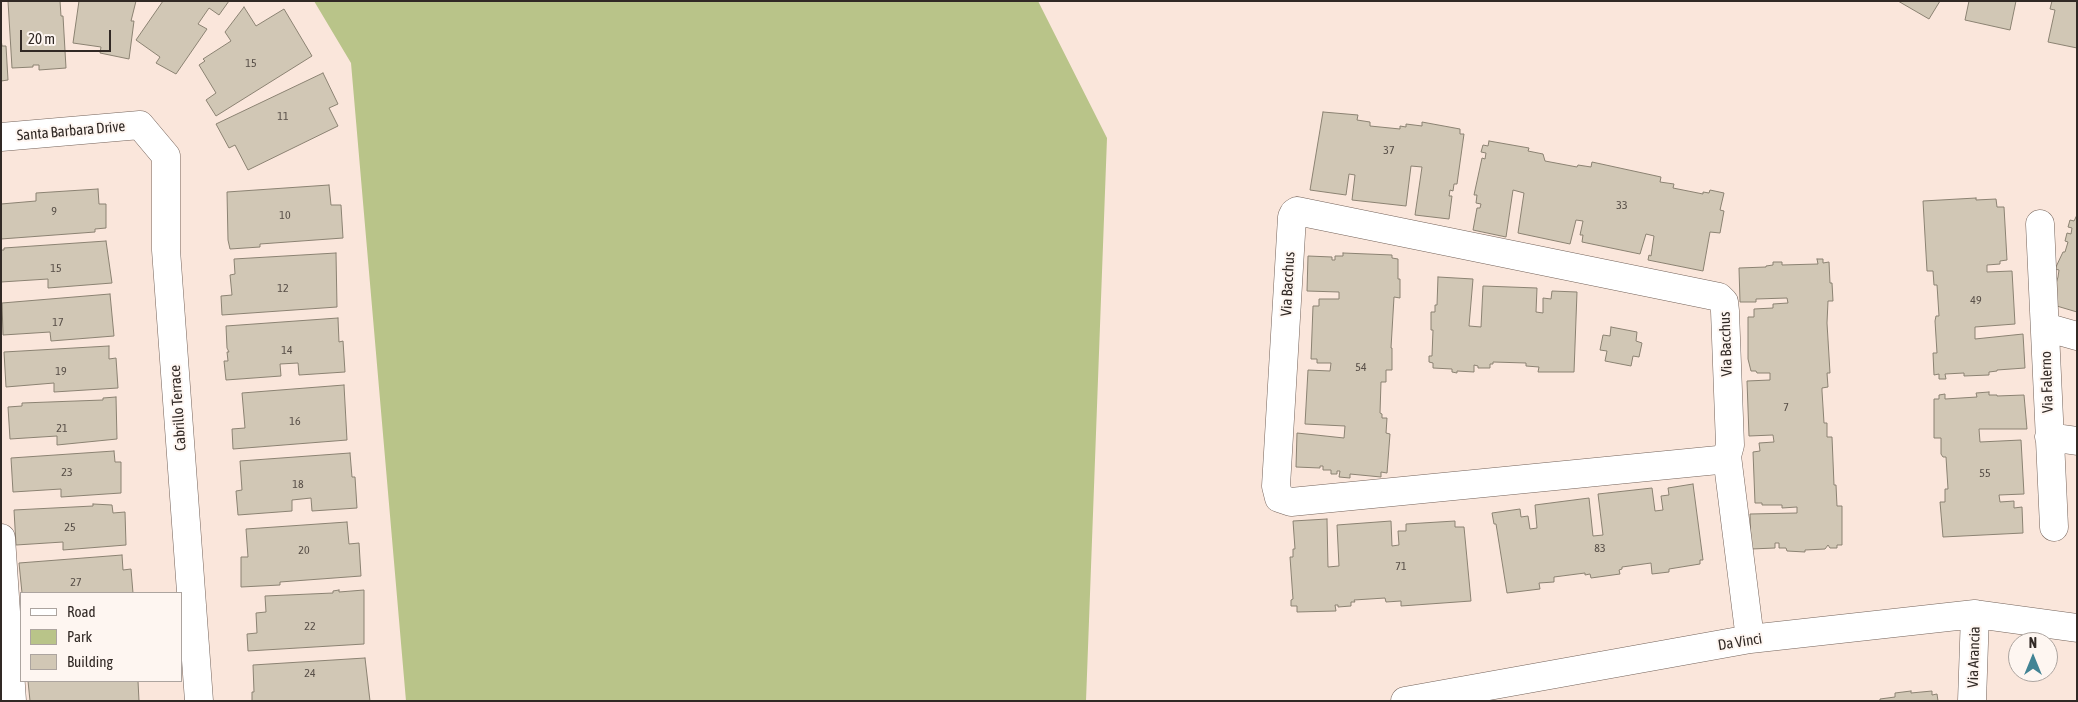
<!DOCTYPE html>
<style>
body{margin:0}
#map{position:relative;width:2078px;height:702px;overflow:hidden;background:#fae6db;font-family:"Asap Condensed",sans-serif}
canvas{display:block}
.frame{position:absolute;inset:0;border:2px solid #312925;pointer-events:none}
.legend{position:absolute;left:20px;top:592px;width:162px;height:90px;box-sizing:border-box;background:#fef6f1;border:1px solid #aca49f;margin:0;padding:6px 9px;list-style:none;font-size:15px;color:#312925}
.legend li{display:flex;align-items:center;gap:10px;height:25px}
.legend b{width:25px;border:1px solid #aca49f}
.north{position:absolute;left:2008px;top:632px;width:50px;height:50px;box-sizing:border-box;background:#fef6f1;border:1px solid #aca49f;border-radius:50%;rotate:0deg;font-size:14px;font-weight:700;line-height:20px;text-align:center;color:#312925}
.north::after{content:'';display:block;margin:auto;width:18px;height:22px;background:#428495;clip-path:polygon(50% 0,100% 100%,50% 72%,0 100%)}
.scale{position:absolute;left:20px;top:30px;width:91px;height:22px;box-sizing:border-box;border:2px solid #312925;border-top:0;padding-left:6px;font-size:15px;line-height:18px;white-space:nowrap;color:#312925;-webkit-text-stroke:4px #fef6f1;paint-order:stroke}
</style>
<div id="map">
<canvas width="2078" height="702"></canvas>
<div class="frame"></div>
<ul class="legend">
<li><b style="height:6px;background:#fff"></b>Road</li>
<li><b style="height:14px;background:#b9c489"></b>Park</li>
<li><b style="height:14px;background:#d1c7b5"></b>Building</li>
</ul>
<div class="north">N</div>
<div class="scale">20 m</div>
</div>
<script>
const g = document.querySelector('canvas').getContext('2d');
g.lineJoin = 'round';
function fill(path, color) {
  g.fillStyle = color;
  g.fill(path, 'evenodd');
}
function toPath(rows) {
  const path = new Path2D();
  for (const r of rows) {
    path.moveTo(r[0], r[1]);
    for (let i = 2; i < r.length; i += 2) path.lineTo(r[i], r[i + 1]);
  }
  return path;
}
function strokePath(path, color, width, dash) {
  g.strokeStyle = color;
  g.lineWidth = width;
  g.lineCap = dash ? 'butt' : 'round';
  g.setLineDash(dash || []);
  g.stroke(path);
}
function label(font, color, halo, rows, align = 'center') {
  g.font = font + ' "Asap Condensed",sans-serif';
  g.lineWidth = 4;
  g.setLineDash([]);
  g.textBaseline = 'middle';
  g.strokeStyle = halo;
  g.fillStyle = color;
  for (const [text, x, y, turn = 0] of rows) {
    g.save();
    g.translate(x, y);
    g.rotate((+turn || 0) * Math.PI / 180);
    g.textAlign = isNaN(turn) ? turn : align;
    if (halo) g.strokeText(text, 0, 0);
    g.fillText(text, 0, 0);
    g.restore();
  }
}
const green = toPath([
 [314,1,1038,1,1107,138,1086,701,406,701,351,63]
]);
const building = toPath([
 [8,1,60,1,61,16,63,16,66,68,39,70,39,65,33,65,33,67,12,68,8,1],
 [79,1,136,1,131,21,134,21,129,59,100,53,101,47,73,43,79,1],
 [163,1,229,1,219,15,209,8,198,24,207,29,176,74,156,63,160,57,136,40,163,1],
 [1898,1,1940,1,1929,19,1898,1],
 [1969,1,2016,1,2010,30,1965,20,1969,1],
 [2052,1,2077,1,2077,48,2048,42,2055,10,2050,9,2052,1],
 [244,7,256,26,284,9,312,56,216,116,206,100,216,93,199,65,205,61,203,59,231,41,225,32,244,7],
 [1,39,2,46,6,46,8,80,1,81,1,39],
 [323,73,338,104,329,108,338,126,248,170,235,145,229,148,216,124,323,73],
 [1323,112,1358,115,1357,120,1370,122,1370,126,1400,129,1400,126,1406,127,1406,124,1422,126,1422,122,1460,129,1460,134,1464,134,1457,184,1454,184,1453,191,1450,190,1449,196,1452,196,1449,219,1415,215,1422,167,1411,166,1406,206,1352,200,1355,175,1349,174,1346,195,1310,190,1323,112],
 [1489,141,1529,148,1528,151,1543,154,1545,161,1577,167,1578,165,1591,167,1592,162,1661,177,1660,182,1674,184,1673,188,1703,194,1703,192,1709,193,1710,190,1724,193,1720,210,1724,211,1720,233,1710,232,1703,271,1648,260,1649,255,1651,256,1654,236,1646,234,1640,254,1582,242,1583,235,1580,235,1583,221,1576,220,1570,244,1518,233,1524,193,1513,190,1506,237,1473,230,1477,208,1480,208,1481,204,1476,203,1477,195,1474,195,1482,158,1485,159,1486,153,1481,152,1483,145,1488,146,1489,141],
 [329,185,331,205,341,205,343,238,260,244,260,247,230,249,228,240,227,192,329,185],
 [98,189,99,204,106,204,106,228,95,229,95,232,1,239,1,204,36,201,36,193,98,189],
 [1976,198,1976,200,1996,199,1997,207,2004,207,2007,260,2000,261,2000,264,1987,265,1987,272,2012,271,2015,324,1975,327,1975,339,2023,334,2025,368,1997,370,1997,371,1989,372,1989,375,1964,376,1964,373,1945,374,1946,379,1939,379,1939,374,1934,375,1933,353,1937,353,1935,321,1936,316,1939,316,1937,285,1934,285,1933,271,1927,271,1923,201,1976,198],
 [2076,217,2077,217,2077,312,2050,304,2058,277,2059,270,2055,269,2063,252,2065,252,2068,242,2065,241,2067,233,2071,234,2072,228,2068,227,2070,220,2074,221,2076,217],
 [106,241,112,283,48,288,48,279,1,282,1,250,4,250,4,248,106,241],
 [336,253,337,307,222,315,221,296,232,295,230,275,235,274,234,259,336,253],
 [1343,253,1392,255,1392,258,1398,259,1398,279,1400,279,1400,298,1394,297,1391,348,1392,348,1392,370,1386,370,1386,382,1381,382,1380,413,1382,414,1382,418,1387,418,1386,433,1390,434,1387,473,1381,472,1381,477,1350,474,1350,478,1339,477,1340,471,1337,471,1337,474,1331,474,1331,470,1323,470,1323,466,1320,466,1320,468,1296,467,1297,433,1344,438,1345,426,1305,424,1308,370,1330,371,1331,363,1317,363,1317,359,1311,359,1313,306,1319,306,1319,299,1339,299,1339,292,1307,291,1308,256,1332,257,1332,260,1335,260,1335,256,1343,256,1343,253],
 [1817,259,1823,259,1823,263,1829,262,1830,283,1832,283,1833,301,1828,301,1827,323,1830,373,1827,373,1828,387,1822,388,1822,391,1824,423,1827,423,1827,437,1832,437,1834,485,1836,485,1837,506,1842,506,1842,545,1837,545,1837,548,1830,548,1828,545,1825,549,1805,550,1805,552,1787,551,1786,548,1779,548,1779,543,1775,543,1775,548,1751,549,1750,514,1797,513,1797,507,1782,508,1782,505,1762,505,1762,503,1755,503,1753,452,1760,451,1759,443,1774,442,1773,435,1749,436,1747,381,1770,380,1770,373,1757,373,1756,371,1751,371,1748,359,1748,317,1754,317,1754,309,1773,308,1773,304,1788,303,1787,298,1756,299,1756,302,1740,302,1739,268,1766,267,1766,266,1773,265,1773,262,1782,262,1782,265,1818,264,1817,259],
 [1438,277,1473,279,1469,326,1481,327,1483,286,1537,288,1536,312,1543,313,1543,298,1551,299,1552,291,1577,292,1574,372,1538,372,1539,367,1526,366,1526,363,1493,362,1493,364,1490,364,1490,368,1478,368,1478,366,1474,365,1474,372,1457,371,1457,373,1452,372,1452,369,1433,368,1433,363,1429,362,1429,356,1432,356,1433,330,1431,330,1431,312,1435,312,1435,305,1437,305,1438,277],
 [110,294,114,336,51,341,50,332,3,335,2,303,110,294],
 [338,318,339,342,343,341,345,372,299,375,298,363,280,364,281,376,226,380,224,361,228,361,227,352,229,352,227,348,226,326,338,318],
 [1611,327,1637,332,1636,341,1642,343,1639,357,1633,356,1631,366,1605,361,1607,351,1600,350,1603,335,1610,336,1611,327],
 [109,346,109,359,116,358,118,388,54,392,54,383,6,387,4,352,109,346],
 [344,385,347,440,233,449,232,429,245,428,242,393,344,385],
 [1989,392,1989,395,1997,395,1997,396,2024,395,2027,429,1979,429,1980,442,2021,440,2024,494,1999,495,2000,502,2014,501,2014,508,2022,507,2023,533,1943,537,1940,502,1945,502,1945,489,1948,489,1946,457,1943,457,1941,454,1941,438,1934,438,1934,399,1939,399,1939,395,1945,394,1945,399,1977,397,1976,393,1989,392],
 [116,397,117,439,57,445,57,436,10,439,8,407,22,406,22,403,103,400,103,398,116,397],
 [114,451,115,462,121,462,121,493,61,497,61,489,13,492,11,458,114,451],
 [350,453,352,477,355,477,357,508,312,511,311,498,292,500,292,511,238,515,236,491,242,490,240,461,350,453],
 [1693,484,1703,560,1700,560,1700,564,1669,569,1669,572,1652,574,1651,563,1622,567,1622,569,1619,570,1620,574,1591,578,1590,574,1585,575,1585,573,1554,577,1554,582,1539,583,1540,589,1507,593,1496,524,1494,524,1492,513,1520,509,1521,517,1528,516,1530,529,1537,528,1535,505,1589,498,1593,536,1603,535,1598,494,1652,488,1655,511,1663,510,1661,496,1669,495,1668,488,1693,484],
 [93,504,112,505,113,513,125,512,126,545,63,550,63,542,16,545,14,510,93,506,93,504],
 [1327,519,1328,567,1339,566,1337,525,1391,521,1392,546,1399,545,1398,531,1406,531,1406,524,1455,521,1455,527,1464,527,1471,601,1401,606,1401,601,1386,602,1385,598,1354,600,1355,602,1351,602,1351,606,1338,607,1338,605,1335,605,1336,611,1297,612,1297,606,1291,606,1291,600,1293,599,1290,557,1293,557,1293,549,1295,549,1293,521,1327,519],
 [347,522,349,544,359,543,361,576,280,582,280,585,241,587,241,557,248,557,246,529,347,522],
 [122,555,123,570,131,569,133,593,22,593,19,563,122,555],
 [339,590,339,592,364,590,364,644,248,651,247,634,257,633,256,613,266,612,265,596,333,593,333,591,339,590],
 [365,658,370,701,251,701,252,700,252,692,254,692,253,665,365,658],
 [28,681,138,681,139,701,30,701,28,681],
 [1911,691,1911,693,1932,691,1932,695,1937,694,1938,701,1880,701,1880,699,1895,697,1895,693,1911,691]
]);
const minor = toPath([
 [1,137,140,125,166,156,166,250,199,701],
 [1297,211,1719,297,1724,302,1725,311,1730,445,1727,456,1718,460,1291,502,1279,498,1276,486,1292,217,1294,213,1297,211],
 [2040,224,2054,527],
 [2045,327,2077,336],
 [2049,437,2077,441],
 [1727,456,1750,639],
 [1,538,12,701],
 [1405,701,1750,639,1975,614,2077,628],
 [1972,701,1975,614]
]);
const numberNames = [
 ["15",251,63],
 ["11",283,116],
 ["37",1389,150],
 ["33",1622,205],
 ["9",54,211],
 ["10",285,215],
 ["15",56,268],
 ["12",283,288],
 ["49",1976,300],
 ["17",58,322],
 ["14",287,350],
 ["54",1361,367],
 ["19",61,371],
 ["7",1786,407],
 ["16",295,421],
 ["21",62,428],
 ["23",67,472],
 ["55",1985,473],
 ["18",298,484],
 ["25",70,527],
 ["83",1600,548],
 ["20",304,550],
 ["71",1401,566],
 ["27",76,582],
 ["22",310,626],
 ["24",310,673]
];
const streetNames = [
 ["Santa Barbara Drive",71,131,-5],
 ["Via Bacchus",1288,284,-87],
 ["Via Bacchus",1726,344,-92],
 ["Via Falerno",2047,382,-92],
 ["Cabrillo Terrace",178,408,-94],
 ["Da Vinci",1740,642,-9],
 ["Via Arancia",1974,657,-88]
];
fill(green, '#b9c489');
fill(building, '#d1c7b5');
strokePath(building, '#8b8272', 1);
strokePath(minor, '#74635a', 29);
strokePath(minor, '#fff', 28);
label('12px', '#595049', null, numberNames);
label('15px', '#312925', '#fef6f1', streetNames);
</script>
